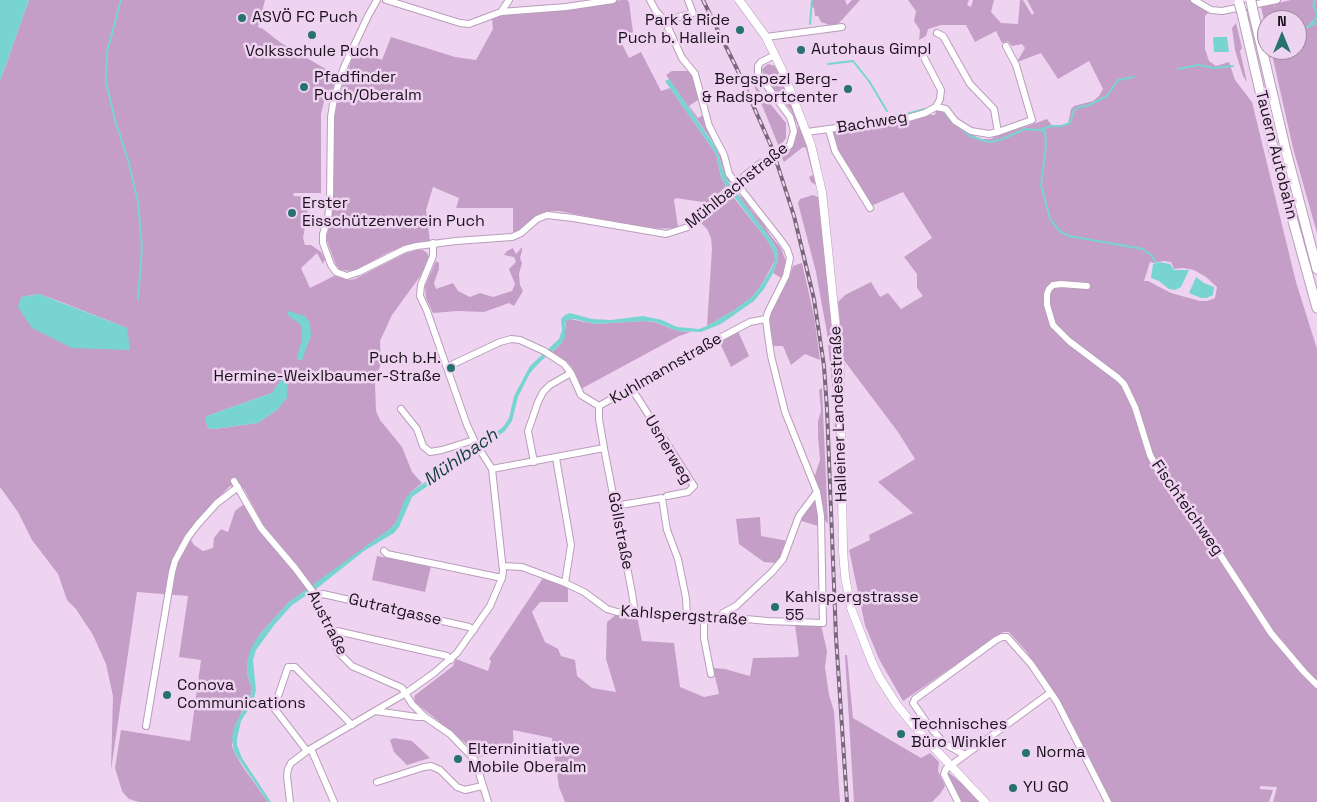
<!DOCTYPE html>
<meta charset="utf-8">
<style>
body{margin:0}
#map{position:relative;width:1317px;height:802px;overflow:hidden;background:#efd4f1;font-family:"Space Grotesk",sans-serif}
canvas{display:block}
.north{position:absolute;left:1257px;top:10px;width:50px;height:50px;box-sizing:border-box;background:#efd4f1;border:1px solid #9a869c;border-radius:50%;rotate:0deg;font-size:14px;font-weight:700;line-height:20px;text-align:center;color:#1b111c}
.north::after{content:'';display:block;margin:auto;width:18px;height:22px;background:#27726f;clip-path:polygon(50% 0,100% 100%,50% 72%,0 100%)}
</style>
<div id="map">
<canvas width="1317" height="802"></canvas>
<div class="north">N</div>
</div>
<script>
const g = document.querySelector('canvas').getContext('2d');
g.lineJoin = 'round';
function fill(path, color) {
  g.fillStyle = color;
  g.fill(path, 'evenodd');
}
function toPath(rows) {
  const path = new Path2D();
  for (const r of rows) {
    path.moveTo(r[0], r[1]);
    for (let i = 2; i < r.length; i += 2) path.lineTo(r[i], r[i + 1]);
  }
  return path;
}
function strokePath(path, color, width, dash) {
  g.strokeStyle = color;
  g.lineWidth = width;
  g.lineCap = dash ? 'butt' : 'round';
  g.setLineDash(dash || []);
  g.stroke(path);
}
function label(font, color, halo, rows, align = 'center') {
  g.font = font + ' "Space Grotesk",sans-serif';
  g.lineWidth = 5;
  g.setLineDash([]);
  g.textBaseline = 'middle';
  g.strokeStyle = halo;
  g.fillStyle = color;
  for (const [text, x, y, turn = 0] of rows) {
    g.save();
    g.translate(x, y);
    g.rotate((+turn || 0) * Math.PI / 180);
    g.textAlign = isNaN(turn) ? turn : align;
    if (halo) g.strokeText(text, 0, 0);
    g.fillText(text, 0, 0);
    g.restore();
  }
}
const green = toPath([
 [29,0,265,0,258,27,263,29,281,43,329,71,335,82,331,95,326,93,321,114,321,193,294,193,293,196,310,197,303,238,305,245,311,245,321,252,325,259,323,264,317,253,301,268,310,288,334,276,349,280,355,279,404,254,417,250,423,250,427,253,429,257,421,275,392,315,380,341,381,363,375,383,376,411,380,420,402,447,412,472,422,483,411,492,396,522,391,528,312,587,288,554,285,554,265,528,244,489,240,486,230,486,209,507,188,535,194,545,203,551,213,548,214,538,221,529,228,532,235,511,244,504,308,589,289,602,260,634,247,673,252,689,251,694,241,713,232,745,234,752,243,767,268,802,139,802,129,799,125,795,122,791,115,768,121,730,190,741,201,660,179,657,188,596,137,592,111,770,113,696,106,664,93,635,76,609,67,600,58,574,32,540,18,512,0,487,0,81],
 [39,294,56,300,127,328,21,297],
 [272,393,278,409,258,423,214,429,208,428,207,416],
 [622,0,627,0,629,2,633,32,620,40,629,58,641,52,661,91,670,88,716,154,721,177,726,186,709,203,676,198,674,200,678,227,673,228,652,229,559,211,548,211,535,216,520,230,513,233,513,208,456,208,459,198,433,187,426,210,430,241,412,244,389,252,354,271,340,270,336,265,327,241,327,235,332,215,334,116,335,107,355,50,382,60,391,37,455,57,476,60,493,29,492,18,503,15],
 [811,0,845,0,847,5,852,0,860,0,841,21,837,25,830,25,821,22,818,16,815,16,814,8,812,7],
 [908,0,969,0,967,5,971,7,973,0,994,0,991,12,1001,23,1018,24,1020,0,1023,0,1032,15,1034,13,1027,0,1193,0,1197,5,1209,12,1205,16,1205,49,1209,61,1216,66,1229,62,1235,80,1252,102,1296,282,1317,349,1317,683,1271,631,1213,542,1165,478,1155,461,1132,395,1122,380,1068,338,1057,327,1052,319,1049,300,1052,289,1060,286,1086,289,1086,283,1061,282,1051,284,1044,293,1045,312,1050,325,1066,341,1086,358,1116,378,1122,384,1130,397,1149,457,1159,476,1215,549,1258,618,1272,637,1290,659,1317,687,1317,802,1273,802,1277,787,1260,786,1260,789,1273,790,1269,802,1111,802,1071,721,1053,692,1026,651,1009,632,1003,632,903,701,879,659,865,625,849,550,870,540,869,535,913,513,878,482,915,459,898,432,843,359,838,302,845,295,871,282,880,297,888,293,901,309,923,296,917,288,917,274,904,257,932,238,903,192,871,206,837,151,832,132,908,121,927,115,935,115,936,110,945,112,958,126,980,139,991,139,1001,133,1025,127,1047,119,1053,127,1068,124,1071,109,1074,106,1093,101,1099,96,1103,89,1089,61,1058,79,1041,53,1017,62,1025,48,1022,44,1012,46,1008,41,1002,43,996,31,975,42,966,25,941,25,928,29,926,36,919,40,920,30,914,21,916,11],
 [1163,261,1171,262,1174,269,1183,268,1194,270,1206,277,1217,287,1215,298,1207,301,1200,301,1171,293,1148,281,1144,281,1150,262,1154,263],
 [1291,0,1317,0,1317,233,1293,148,1271,50,1297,50,1297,20,1267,20,1267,33,1261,7,1273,4,1275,8,1274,4],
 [1236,23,1242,48,1240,51,1247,82,1243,76,1235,50,1232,28],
 [768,64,775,66,782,78,807,142,818,186,811,182,809,177,813,175,806,148,803,147,784,162,782,158,790,151,795,142,798,126,791,110,764,79,762,69],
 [672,71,689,71,692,74,701,98,689,106,698,118,705,114,721,154,724,167,730,182,729,183,723,171,717,148,666,75],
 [753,83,786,123,786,138,779,147],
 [731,194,767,240,774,252,775,260,762,284,752,297,733,311,707,326,712,249,711,238,707,229,701,223],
 [737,194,743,198,753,212,763,223,770,235,781,248,786,262,785,273,781,278,773,273,778,259,777,250,770,238],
 [813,195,820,198,836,359,839,537,834,404,827,333,816,272,798,203,800,199],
 [522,247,522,251,520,258,522,263,519,274,520,285,523,291,514,306,509,303,484,312,457,311,433,313,426,298,425,286,436,261,439,263,439,269,434,283,436,289,453,283,458,291,470,297,480,293,493,297,512,291,515,284,509,269,516,262,514,257,504,255,507,251,513,248,516,254],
 [802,263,814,316,820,360,805,354,791,365,783,346,772,346,769,322,772,307,790,275,793,266],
 [570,319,595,324,645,321,654,322,678,331,691,332,679,336,579,390,572,367,567,362,552,352,561,344,565,331,566,321],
 [738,331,749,356,731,367,719,341],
 [822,388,828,524,824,519,823,506,817,506,818,526,798,520,814,492,814,478,820,460,818,436,818,421,821,411,819,390],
 [760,517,761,536,788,541,783,555,776,563,764,562,739,544,736,519],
 [377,556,431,566,425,592,372,580],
 [543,578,568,588,568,602,540,602,532,612,545,642,558,649,561,656,575,660,577,676,592,688,616,692,606,659,607,622,617,614,637,616,642,641,674,643,680,687,704,697,719,694,713,668,725,669,750,676,753,658,797,657,799,655,795,625,821,625,827,651,825,667,829,695,834,711,840,802,565,802,559,787,552,738,513,730,514,749,479,757,469,746,415,702,414,696,453,666,456,659,488,671,491,661,489,659],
 [845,655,847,655,853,718,921,758,930,753,939,762,938,771,945,786,940,794,932,802,854,802],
 [394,738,412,741,430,758,407,765,394,752,390,740],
 [948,772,968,788,980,802,961,802,947,775]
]);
const water = toPath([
 [0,0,29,0,0,81],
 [1214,37,1227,37,1229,52,1214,52,1213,39],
 [669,79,717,149,723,171,729,183,770,238,777,250,778,259,773,273,764,289,754,301,721,324,701,332,678,331,655,322,645,321,595,324,574,319,567,320,565,324,565,337,561,344,541,361,530,373,518,397,512,421,505,431,412,497,399,527,394,533,364,551,316,589,292,605,275,624,256,650,253,660,256,690,253,702,241,721,237,739,237,745,242,758,271,802,268,802,234,752,232,737,235,725,251,694,252,689,247,673,247,662,251,648,260,634,289,602,391,528,396,522,405,499,411,492,503,427,509,418,514,396,530,366,559,339,562,330,561,319,565,315,570,313,592,319,611,320,643,316,662,320,677,327,699,329,707,326,733,311,752,297,762,284,770,271,775,260,774,252,767,240,726,186,721,177,716,154,670,88,665,81],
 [1160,262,1170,264,1174,270,1189,270,1181,287,1175,290,1169,289,1159,281,1151,278,1153,264],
 [1196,277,1204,283,1214,287,1213,295,1207,298,1201,298,1189,293],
 [39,294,127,328,130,350,72,348,32,328,18,307,21,297],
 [288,311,305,316,310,323,311,336,302,360,298,360,297,357,302,339,301,325,289,316,287,313],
 [283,376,288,378,287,398,278,409,258,423,214,429,208,428,205,419,207,416,272,393]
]);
const stream = toPath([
 [121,0,107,52,106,82,115,120,127,156,138,201,142,248,138,300],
 [1315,0,1313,6,1317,13],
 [810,24,812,0],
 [1310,25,1316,18,1317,13],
 [1297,31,1317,23],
 [1277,54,1279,50],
 [828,64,853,61,869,81,887,111],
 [1178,69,1198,65,1213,68,1233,66],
 [943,111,952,122],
 [894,115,899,116,925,109],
 [956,125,970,136,988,142,1000,140,1025,129,1040,130,1051,126,1061,126,1070,123,1074,110,1079,107,1087,106,1107,96,1118,80,1134,77],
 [1040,130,1045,132,1046,145,1041,185,1050,219,1053,223,1061,232,1069,236,1143,249,1152,256,1156,263]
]);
const minor = toPath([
 [377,0,368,16,344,67,334,98,331,117,330,199,328,219,323,234,323,243,331,265,336,272,347,276,359,272,405,249,417,246,456,241,512,237,521,233,537,219,547,215,573,218,666,234,688,227,698,220,748,173,759,164,782,153,790,145,794,131,790,117,758,74,758,66,761,62,775,55],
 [386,0,460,23,469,24,501,12,566,7,613,0],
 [1194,0,1211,10,1222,11,1277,0],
 [501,12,509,0],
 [665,21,693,13,688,0],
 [766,37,842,27],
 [936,107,946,109,955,121,971,131,989,134,998,132,994,109,970,84,943,36,937,33],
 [829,130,835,151,870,208],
 [807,132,908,118,925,113,936,107,940,99,941,90,919,48],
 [998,132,1032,120,1016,65,1006,46],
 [1087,286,1061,284,1053,285,1049,289,1047,294,1047,305,1053,325,1069,341,1118,378,1124,384,1135,407,1150,455,1158,470,1219,553,1271,633,1304,672,1317,685],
 [447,367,500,342,511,339,520,340,544,351,564,364,571,373,581,395,599,406],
 [632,389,694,486,688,492,667,496],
 [401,409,417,429,423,446,430,452,442,450,474,440],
 [604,448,632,593,635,613],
 [556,458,571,545,565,583],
 [534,462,528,431,538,402,543,392,550,385,571,373],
 [492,469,604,448,599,419,599,406,714,341,750,322,766,319],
 [234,481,261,528,295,568,313,592,339,653,352,666,402,688,412,704,425,717,450,734,475,760,488,802],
 [615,506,662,498,667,530,678,559,686,598,687,616],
 [384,551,387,554,502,578],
 [503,566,522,567,565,583,584,592,607,609,617,612,723,617,768,621,823,623,821,516,817,492,785,412,771,356,767,328,766,319,768,312,786,276,790,258,787,249,780,239,729,174,724,155,709,126,695,74,682,58,665,21,656,11,650,0],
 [315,596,323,594,469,627,474,630],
 [704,617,704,638,711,674],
 [723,617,723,613,736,606,772,572,783,559,799,516,817,492],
 [330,635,337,631,447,656,451,660],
 [375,711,406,693,434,673,457,653,490,606,502,578,503,571,492,469,475,442,467,425,427,311,420,296,421,285,433,256,433,243],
 [146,726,172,572,175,561,188,537,198,524,217,503,238,487],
 [311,749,334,802],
 [307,751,274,708,288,667,295,667,352,725],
 [965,755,945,744,929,726,913,703,915,699,996,640,1002,637,1007,637,1031,664,1057,702,1108,802],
 [377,782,424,767,431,766,440,770,457,787,465,790,482,786],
 [290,802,287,776,288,769,291,763,307,751,375,711,417,717,425,717],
 [958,802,944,774,946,769,1050,693]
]);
const major = toPath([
 [739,0,766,37,783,72,811,145,822,192,840,366,843,551,845,576,851,608,871,660,879,677,897,705,920,733,985,802]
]);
const highway = toPath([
 [1253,11,1286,151,1317,269],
 [1242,13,1274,152,1317,308]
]);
const rail = toPath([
 [703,0,737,69,772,148,794,216,814,299,824,366,827,409,836,637,847,802]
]);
const highwayBridge = toPath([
 [1251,1,1253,11],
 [1239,3,1242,13]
]);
const markers = [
 [242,18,5,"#27726f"],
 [740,30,5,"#27726f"],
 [312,35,5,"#27726f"],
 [801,50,5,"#27726f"],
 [304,87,5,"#27726f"],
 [848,89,5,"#27726f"],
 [292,213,5,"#27726f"],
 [451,368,5,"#27726f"],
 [775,607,5,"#27726f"],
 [167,695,5,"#27726f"],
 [901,734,5,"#27726f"],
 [1026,753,5,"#27726f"],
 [458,759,5,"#27726f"],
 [1013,788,5,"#27726f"]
];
const poiNames = [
 ["ASVÖ FC Puch",252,18],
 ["Park & Ride",730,21,"right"],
 ["Puch b. Hallein",730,39,"right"],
 ["Autohaus Gimpl",811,50],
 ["Volksschule Puch",312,52,"center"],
 ["Pfadfinder",314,78],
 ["Puch/Oberalm",314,96],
 ["Bergspezl Berg-",838,80,"right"],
 ["& Radsportcenter",838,98,"right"],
 ["Erster",302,204],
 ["Eisschützenverein Puch",302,222],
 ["Puch b.H.",441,359,"right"],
 ["Hermine-Weixlbaumer-Straße",441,377,"right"],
 ["Kahlspergstrasse",785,598],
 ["55",785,616],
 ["Conova",177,686],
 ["Communications",177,704],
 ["Technisches",911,725],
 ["Büro Winkler",911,743],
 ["Elterninitiative",468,750],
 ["Mobile Oberalm",468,768],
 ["Norma",1036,753],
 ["YU GO",1023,788]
];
const streetNames = [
 ["Bachweg",872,123,-9],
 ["Tauern Autobahn",1276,155,76],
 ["Mühlbachstraße",737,186,-39],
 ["Kuhlmannstraße",666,369,-30],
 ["Halleiner Landesstraße",839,414,-92],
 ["Usnerweg",668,450,59],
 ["Fischteichweg",1187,508,55],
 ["Göllstraße",620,531,79],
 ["Gutratgasse",395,610,13],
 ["Kahlspergstraße",684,616,4],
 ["Austraße",327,623,63]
];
const waterNames = [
 ["Mühlbach",461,458,-35]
];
fill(green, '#c49ec7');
fill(water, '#78d4d0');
strokePath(stream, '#78d4d0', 2);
strokePath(minor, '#b89eba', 8);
strokePath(major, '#b89eba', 9);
strokePath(highway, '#b89eba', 11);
strokePath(minor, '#fff', 6);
strokePath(major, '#fff', 8);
strokePath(highway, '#fff', 9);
strokePath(rail, '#79687a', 4);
strokePath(rail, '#efd4f1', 2, [5.5]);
strokePath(highwayBridge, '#b89eba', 11, []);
strokePath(highwayBridge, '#fff', 9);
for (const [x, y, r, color] of markers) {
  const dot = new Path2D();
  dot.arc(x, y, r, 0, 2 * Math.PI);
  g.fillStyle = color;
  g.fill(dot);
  strokePath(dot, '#efd4f1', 2);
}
label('16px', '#1b111c', '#efd4f1', poiNames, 'left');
label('16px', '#1b111c', '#efd4f1', streetNames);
label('italic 18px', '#113d3c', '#efd4f1', waterNames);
</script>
